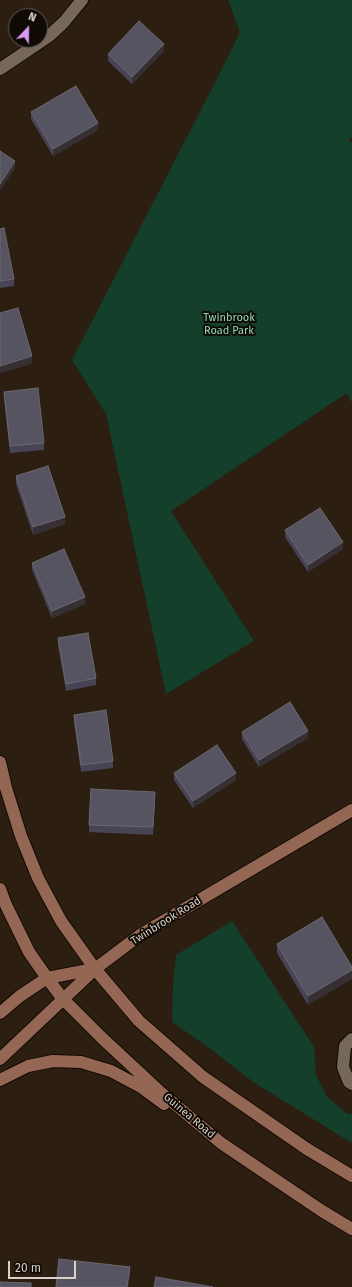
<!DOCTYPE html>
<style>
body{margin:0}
#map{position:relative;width:352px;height:1287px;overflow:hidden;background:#2c1f11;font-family:"Fira Sans",sans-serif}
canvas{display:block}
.north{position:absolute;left:8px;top:8px;width:40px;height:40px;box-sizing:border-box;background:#100a05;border:1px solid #605953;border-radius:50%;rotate:22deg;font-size:11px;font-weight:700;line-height:16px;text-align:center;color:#d9d0c7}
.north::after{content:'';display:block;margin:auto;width:14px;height:18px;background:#d89af8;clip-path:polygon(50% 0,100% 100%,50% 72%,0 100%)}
.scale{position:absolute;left:8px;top:1261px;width:68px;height:18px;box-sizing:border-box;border:2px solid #d9d0c7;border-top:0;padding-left:5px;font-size:12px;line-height:14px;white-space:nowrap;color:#d9d0c7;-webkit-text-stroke:3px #100a05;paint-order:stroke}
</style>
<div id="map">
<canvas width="352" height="1287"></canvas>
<div class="north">N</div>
<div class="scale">20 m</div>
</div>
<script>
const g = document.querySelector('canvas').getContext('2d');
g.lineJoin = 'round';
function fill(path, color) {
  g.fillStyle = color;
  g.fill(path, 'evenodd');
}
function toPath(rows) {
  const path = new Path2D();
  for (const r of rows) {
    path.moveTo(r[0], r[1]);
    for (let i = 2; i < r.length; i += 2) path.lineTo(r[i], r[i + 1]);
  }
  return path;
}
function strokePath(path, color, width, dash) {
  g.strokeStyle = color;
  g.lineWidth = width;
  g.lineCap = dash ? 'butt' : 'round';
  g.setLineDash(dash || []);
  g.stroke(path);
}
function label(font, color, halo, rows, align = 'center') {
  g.font = font + ' "Fira Sans",sans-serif';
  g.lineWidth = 4;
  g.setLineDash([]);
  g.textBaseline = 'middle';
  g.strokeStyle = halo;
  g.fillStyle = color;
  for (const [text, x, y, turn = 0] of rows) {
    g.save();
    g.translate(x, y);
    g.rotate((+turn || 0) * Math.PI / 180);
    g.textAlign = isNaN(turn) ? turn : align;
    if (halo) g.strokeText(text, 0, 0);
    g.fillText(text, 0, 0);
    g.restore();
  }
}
const green = toPath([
 [228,0,352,0,352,137,349,140,352,143,352,403,347,393,171,511,254,641,166,694,106,414,72,360,221,71,240,32],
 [232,921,314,1047,316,1075,327,1097,347,1114,352,1114,352,1143,253,1082,212,1050,172,1022,173,986,176,955]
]);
const street = toPath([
 [0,69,49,36,64,22,82,0],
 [352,1039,345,1046,343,1067,349,1082,352,1084]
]);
const secondary = toPath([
 [0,762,6,788,21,836,38,878,61,921,95,969,139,1021,203,1077,307,1149,352,1176],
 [0,889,6,905,29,952,47,978,63,999,102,1038,159,1091,221,1143,322,1211,352,1229],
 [0,1013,20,996,47,978,94,969],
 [0,1059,95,969,140,935,352,810],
 [0,1080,28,1066,53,1061,81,1062,111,1071,141,1087,164,1104]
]);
const wall = toPath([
 [164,51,132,84,108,61,108,54],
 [31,112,98,130,53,156,31,119],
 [0,229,14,279,14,286,0,288],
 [4,392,44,443,44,450,10,453,4,399],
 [16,476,65,524,33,535,16,484],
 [285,530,343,549,308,572,285,537],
 [32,563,85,604,52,618,32,570],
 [58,638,96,678,96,685,66,691,58,645],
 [74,715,113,761,113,768,81,772,74,722],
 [242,732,308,738,259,767,242,739],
 [174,773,236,780,193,808,174,780],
 [155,799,153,835,89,832,89,825],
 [322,917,308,1005,277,953,277,944]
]);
const shadedWall = toPath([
 [164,44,164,51,132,84,132,77],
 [98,123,98,130,53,156,53,149],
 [15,161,15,168,0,191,0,184],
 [32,356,32,364,0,373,0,366],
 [65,517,65,524,33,535,33,527],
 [343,542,343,549,308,572,308,565],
 [85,597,85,604,52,618,52,611],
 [308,731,308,738,259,767,259,760],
 [236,773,236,780,193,808,193,801],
 [352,970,352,979,308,1005,308,996],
 [130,1267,130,1276,128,1287,127,1287]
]);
const building = toPath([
 [139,21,164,44,132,77,108,54,139,21],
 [76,86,98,123,53,149,31,112,76,86],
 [0,151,15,161,0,184,0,151],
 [4,228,14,279,0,281,0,229,4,228],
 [18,308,32,356,0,366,0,313,18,308],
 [38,388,44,443,10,446,4,392,38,388],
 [48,466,65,517,33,527,16,476,48,466],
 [320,508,343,542,308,565,285,530,320,508],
 [64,549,85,597,52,611,32,563,64,549],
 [88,633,96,678,66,684,58,638,88,633],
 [290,702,308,731,259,760,242,732,290,702],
 [106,710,113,761,81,765,74,715,106,710],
 [217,745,236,773,193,801,174,773,217,745],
 [91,789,155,792,153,827,89,825,91,789],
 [322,917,352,967,352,970,308,996,277,944,322,917],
 [59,1259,130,1267,127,1287,56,1287,59,1259],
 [156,1277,213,1287,154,1287,156,1277],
 [0,1282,31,1283,31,1287,0,1287,0,1282]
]);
const parkNames = [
 ["Twinbrook",229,318],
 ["Road Park",229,331]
];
const streetNames = [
 ["Twinbrook Road",166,921,-32],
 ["Guinea Road",189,1116,40]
];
fill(green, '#143f2a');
strokePath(street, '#140901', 14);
strokePath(secondary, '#140901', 14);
strokePath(street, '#766858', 12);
strokePath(secondary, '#946755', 12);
fill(wall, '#474455');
fill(shadedWall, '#362f34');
fill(building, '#575461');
strokePath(building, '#6b6771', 1);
label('11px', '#92d9b1', '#100a05', parkNames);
label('11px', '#d9d0c7', '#100a05', streetNames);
</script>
